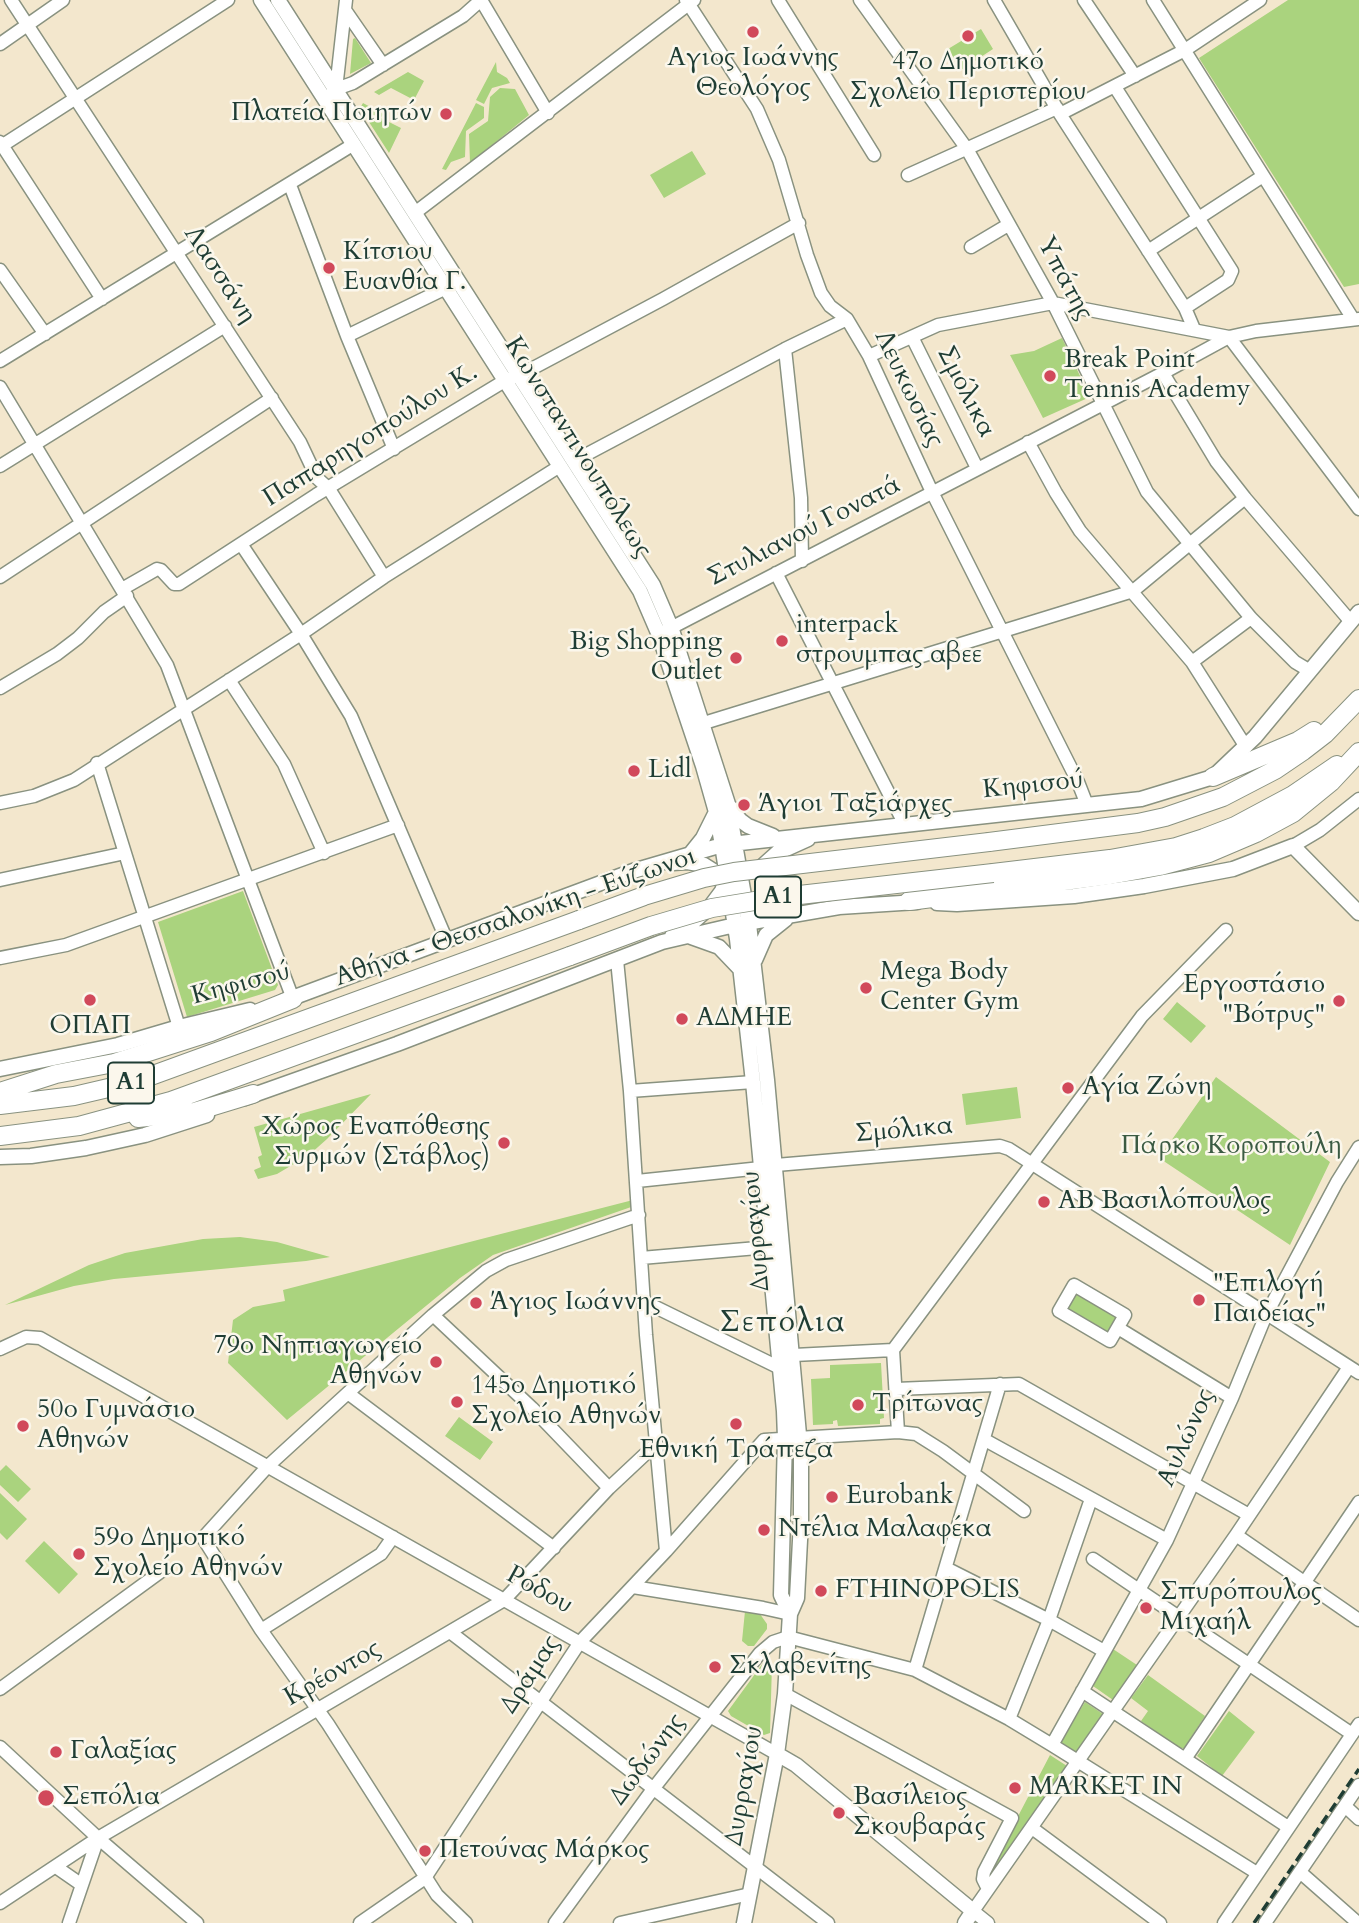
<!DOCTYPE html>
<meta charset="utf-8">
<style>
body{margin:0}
canvas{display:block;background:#f3e7cd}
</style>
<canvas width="1359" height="1923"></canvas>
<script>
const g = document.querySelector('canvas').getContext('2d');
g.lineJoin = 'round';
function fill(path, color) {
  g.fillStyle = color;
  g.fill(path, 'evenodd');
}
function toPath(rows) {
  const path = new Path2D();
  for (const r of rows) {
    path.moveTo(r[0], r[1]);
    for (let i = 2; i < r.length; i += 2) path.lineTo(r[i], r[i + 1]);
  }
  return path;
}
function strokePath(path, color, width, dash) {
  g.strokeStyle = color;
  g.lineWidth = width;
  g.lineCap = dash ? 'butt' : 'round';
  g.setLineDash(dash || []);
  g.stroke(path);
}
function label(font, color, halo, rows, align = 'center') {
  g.font = font + ' Cardo,serif';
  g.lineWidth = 5;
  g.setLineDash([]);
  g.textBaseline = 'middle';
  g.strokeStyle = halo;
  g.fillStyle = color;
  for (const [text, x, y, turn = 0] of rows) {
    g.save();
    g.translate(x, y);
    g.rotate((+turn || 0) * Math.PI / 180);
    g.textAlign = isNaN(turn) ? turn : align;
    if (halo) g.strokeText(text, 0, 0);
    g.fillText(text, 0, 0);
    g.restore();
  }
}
const green = toPath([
 [1288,0,1359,0,1359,284,1344,287,1199,58],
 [981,29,993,49,961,70,948,49],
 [355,38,371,63,350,74,353,39],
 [496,62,497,72,507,78,510,83,492,88,484,104,476,100],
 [408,72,424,81,414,100,391,88,379,95,374,92],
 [500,88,515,89,529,115,470,163,469,134,488,121,490,97],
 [363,103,383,114,381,118,401,128,389,153,360,108],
 [476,103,484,107,484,118,466,131,465,157,451,162,446,170,442,169],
 [692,151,706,174,664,198,650,175],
 [1062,338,1090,397,1043,418,1010,355,1034,351],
 [243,891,278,985,275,990,187,1017,158,922],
 [1177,1002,1206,1026,1191,1043,1163,1019],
 [1216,1077,1330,1162,1290,1245,1159,1158],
 [1017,1087,1021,1118,966,1125,962,1094],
 [371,1094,327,1139,309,1155,277,1174,258,1179,254,1170,261,1167,258,1157,262,1155,254,1127],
 [633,1200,634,1206,493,1255,460,1278,287,1420,228,1363,233,1320,253,1307,285,1301,283,1290],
 [240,1237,277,1242,330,1257,306,1261,114,1279,74,1286,5,1305,89,1265,125,1253,203,1239],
 [1076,1293,1117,1317,1107,1333,1066,1310],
 [881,1363,884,1418,880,1419,880,1424,838,1426,837,1420,833,1421,833,1424,813,1425,811,1379,830,1378,830,1365],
 [459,1417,493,1442,480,1460,445,1436],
 [6,1465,31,1489,18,1502,0,1485,0,1471],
 [0,1493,27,1519,7,1540,0,1533],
 [44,1541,78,1574,59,1594,25,1561],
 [745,1611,760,1614,767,1624,767,1629,754,1646,748,1646,742,1641],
 [1113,1649,1137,1665,1113,1700,1093,1686],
 [768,1660,772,1664,770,1733,764,1735,731,1716,728,1711,763,1663],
 [1148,1675,1205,1716,1184,1748,1178,1748,1141,1721,1148,1711,1131,1698],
 [1085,1702,1103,1714,1077,1755,1060,1743],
 [1229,1711,1255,1732,1222,1776,1197,1756],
 [1050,1755,1067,1766,991,1875,990,1873,1015,1822]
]);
const minor = toPath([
 [11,0,300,442,317,478,329,489,384,577],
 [481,0,548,113],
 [686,0,757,109,779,160,807,255,821,293,830,306,847,319,869,356,932,492,1078,782,1087,805],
 [778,0,874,155],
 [860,0,967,149,1053,303,1147,492,1251,618,1295,662,1310,671],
 [994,0,1060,114,1185,308,1194,329],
 [1084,0,1135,76],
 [1153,0,1353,319],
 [345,10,383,65],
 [0,44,63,0],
 [1115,87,1232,271,1228,280,1185,308],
 [336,89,346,0],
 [329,96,336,89,353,83,463,16,481,0],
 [1060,114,1185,50,1260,0],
 [0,142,102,299],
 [0,147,228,0],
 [908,175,1057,108],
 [290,185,347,336,394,449],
 [416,212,694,0],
 [971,247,1008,225],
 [1148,251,1263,176],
 [0,270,45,334],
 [347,336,446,288],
 [912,337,977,468],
 [1229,337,1359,509],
 [785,349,801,498,802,561],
 [869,356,938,325,1053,303,1229,337],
 [0,361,354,144],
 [1163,373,1216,461,1245,498,1351,622],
 [0,387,167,665,293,999],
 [1028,442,1056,493,1080,531,1192,662,1246,747],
 [574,461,785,349,847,319],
 [0,466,225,326],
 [241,544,301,634,351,716,447,941],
 [776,573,905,825],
 [0,577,272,398],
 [122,589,157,569,161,570,174,584,179,584,316,495,506,380,520,375,663,299,799,223],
 [663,632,1163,373,1229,337,1256,331,1359,319],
 [1192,662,1251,618],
 [229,680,284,764,324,853],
 [0,688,57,654,78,638,104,612,127,596],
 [704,723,1133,591,1245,498],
 [97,763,179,1027],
 [0,803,34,796,74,780,301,634,384,577,560,466],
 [1293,846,1320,830,1359,799],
 [0,880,125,853],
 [0,958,66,945,398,825],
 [617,960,630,1091,646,1335,666,1551],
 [630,1091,753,1082],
 [776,1165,1000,1146,1009,1149,1359,1373],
 [637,1181,761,1168],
 [641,1258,769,1247],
 [1074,1285,1125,1315,1110,1341,1059,1311,1074,1285],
 [643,1301,780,1368],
 [433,1315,532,1408,609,1488],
 [1118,1328,1232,1398],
 [0,1349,26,1337,40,1338,777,1754],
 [794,1355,893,1350],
 [896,1389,1019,1384,1249,1515],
 [349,1394,554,1548],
 [898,1432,893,1350,1142,1016,1226,930],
 [985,1440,1167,1540],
 [1236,1535,1359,1620],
 [1093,1559,1352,1734],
 [946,1568,1049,1620,1104,1651],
 [633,1587,763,1608,790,1614],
 [261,1630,381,1554,393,1537],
 [450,1632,828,1923],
 [915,1670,1000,1384],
 [0,1689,163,1570],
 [1082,1691,1288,1827],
 [785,1694,1012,1818,984,1872,983,1879,988,1889],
 [1009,1719,1049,1620,1091,1499],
 [1052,1745,1167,1540,1232,1398,1266,1315,1337,1182,1359,1147],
 [0,1747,98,1838,197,1923],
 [1185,1759,1359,1502],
 [1345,1806,1359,1819],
 [1032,1828,1160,1923],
 [56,1867,82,1885],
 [1300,1872,1358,1923],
 [0,1903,98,1838,504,1600,609,1488,656,1444],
 [69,1923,98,1838],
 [360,1923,425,1878,580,1642,666,1551,764,1440,898,1432,916,1434,943,1451,1024,1511],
 [466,1923,437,1895,328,1724,261,1630,203,1538,268,1466,433,1315,486,1271,506,1260,639,1215],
 [555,1923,653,1789,760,1653,773,1642,788,1637,915,1670,1009,1719,1052,1745,1257,1873],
 [620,1923,750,1894],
 [988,1923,973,1911,1236,1535,1349,1367],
 [1224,1923,1359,1724],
 [1265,1923,1359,1785]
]);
const major = toPath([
 [261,0,640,591,659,635,703,766,716,812,722,845,737,939,753,1082,784,1411,785,1438,781,1595,790,1614],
 [278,0,653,585,671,627,728,804,749,924,767,1080,801,1457,801,1521,797,1598,790,1614,785,1694,777,1754,744,1923],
 [730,807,740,820,748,826,773,836],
 [691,853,703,838,716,812],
 [673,863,687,862,704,865,723,877],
 [758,870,777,853,808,839],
 [937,903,957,904,1074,896,1144,886,1233,869,1293,846,1359,913],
 [672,936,692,923,710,907,722,891,726,879],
 [691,937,719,947,740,969],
 [755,960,766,935,786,919],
 [284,1001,633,871,722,845,1141,799,1213,777,1255,737,1359,612],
 [0,1069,118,1045,179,1027,250,1010],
 [245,1098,397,1044,662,942,735,925,839,907,917,902],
 [0,1157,31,1156,86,1148,145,1135,207,1115],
 [777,1754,796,1765,973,1911,965,1923]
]);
const highway = toPath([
 [1213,777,1298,741,1314,731],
 [989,842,1138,823,1165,817,1223,797,1275,770,1303,751,1325,734,1359,699],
 [993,873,1110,859,1176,847,1204,838,1235,826,1293,795,1337,765],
 [909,901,1110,875,1160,866,1209,853,1256,833,1293,813,1331,782,1359,752],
 [0,1092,56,1074,114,1063,211,1032,293,999],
 [0,1105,74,1096,134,1082,579,920],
 [138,1118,194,1112,253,1094],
 [0,1136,79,1126,171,1101,570,956]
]);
const rail = toPath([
 [1254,1923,1359,1769]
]);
const highwayBridge = toPath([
 [579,920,644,896,704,878,734,872,989,842],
 [570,956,651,926,712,908,773,898,993,873]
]);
const markers = [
 [753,32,7,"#d1495b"],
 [968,36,7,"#d1495b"],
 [446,114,7,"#d1495b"],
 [329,268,7,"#d1495b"],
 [1050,376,7,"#d1495b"],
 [782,641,7,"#d1495b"],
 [736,658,7,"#d1495b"],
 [634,771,7,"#d1495b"],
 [744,805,7,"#d1495b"],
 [866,988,7,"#d1495b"],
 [90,1000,7,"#d1495b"],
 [1339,1001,7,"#d1495b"],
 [682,1019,7,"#d1495b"],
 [1068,1088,7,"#d1495b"],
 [504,1143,7,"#d1495b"],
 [1044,1202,7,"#d1495b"],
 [1199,1300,7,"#d1495b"],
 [476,1303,7,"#d1495b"],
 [436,1362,7,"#d1495b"],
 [457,1402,7,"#d1495b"],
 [858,1405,7,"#d1495b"],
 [736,1424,7,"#d1495b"],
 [23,1426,7,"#d1495b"],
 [832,1497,7,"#d1495b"],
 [764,1530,7,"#d1495b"],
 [79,1554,7,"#d1495b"],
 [821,1591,7,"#d1495b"],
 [1146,1608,7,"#d1495b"],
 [715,1667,7,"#d1495b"],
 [56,1752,7,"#d1495b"],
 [1015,1788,7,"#d1495b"],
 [46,1798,9,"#d1495b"],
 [839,1813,7,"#d1495b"],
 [425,1851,7,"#d1495b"]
];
const shields = [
 [778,897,46],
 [131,1083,46]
];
const shieldNames = [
 ["Α1",778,897],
 ["Α1",131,1083]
];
const poiNames = [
 ["Αγιος Ιωάννης",753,59,"center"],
 ["Θεολόγος",753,89,"center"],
 ["47ο Δημοτικό",968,63,"center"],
 ["Σχολείο Περιστερίου",968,93,"center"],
 ["Πλατεία Ποιητών",432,114,"right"],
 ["Κίτσιου",343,253],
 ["Ευανθία Γ.",343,283],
 ["Break Point",1064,361],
 ["Tennis Academy",1064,391],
 ["interpack",796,626],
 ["στρουμπας αβεε",796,656],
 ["Big Shopping",722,643,"right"],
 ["Outlet",722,673,"right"],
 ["Lidl",648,771],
 ["Άγιοι Ταξιάρχες",758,805],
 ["Mega Body",880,973],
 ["Center Gym",880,1003],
 ["Εργοστάσιο",1325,986,"right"],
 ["\"Βότρυς\"",1325,1016,"right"],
 ["ΑΔΜΗΕ",696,1019],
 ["ΟΠΑΠ",90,1027,"center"],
 ["Αγία Ζώνη",1082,1088],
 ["Χώρος Εναπόθεσης",490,1128,"right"],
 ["Συρμών (Στάβλος)",490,1158,"right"],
 ["ΑΒ Βασιλόπουλος",1058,1202],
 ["\"Επιλογή",1213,1285],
 ["Παιδείας\"",1213,1315],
 ["Άγιος Ιωάννης",490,1303],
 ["79ο Νηπιαγωγείο",422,1347,"right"],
 ["Αθηνών",422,1377,"right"],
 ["145ο Δημοτικό",471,1387],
 ["Σχολείο Αθηνών",471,1417],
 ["Τρίτωνας",872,1405],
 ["50ο Γυμνάσιο",37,1411],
 ["Αθηνών",37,1441],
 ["Εθνική Τράπεζα",736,1451,"center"],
 ["Eurobank",846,1497],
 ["Ντέλια Μαλαφέκα",778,1530],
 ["59ο Δημοτικό",93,1539],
 ["Σχολείο Αθηνών",93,1569],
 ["FTHINOPOLIS",835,1591],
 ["Σπυρόπουλος",1160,1593],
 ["Μιχαήλ",1160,1623],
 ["Σκλαβενίτης",729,1667],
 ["Γαλαξίας",70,1752],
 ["MARKET IN",1029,1788],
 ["Σεπόλια",62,1798],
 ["Βασίλειος",853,1798],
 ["Σκουβαράς",853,1828],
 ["Πετούνας Μάρκος",439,1851]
];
const streetNames = [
 ["Λασσάνη",219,275,57],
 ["Υπάτης",1064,279,62],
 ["Λευκωσίας",908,389,64],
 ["Σμόλικα",965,392,63],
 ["Παπαρηγοπούλου Κ.",371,436,-32],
 ["Κωνσταντινουπόλεως",577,448,58],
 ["Στυλιανού Γονατά",805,532,-27],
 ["Κηφισού",1033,786,-6],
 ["Αθήνα - Θεσσαλονίκη - Εύζωνοι",516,918,-19],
 ["Κηφισού",241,985,-15],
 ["Σμόλικα",904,1131,-5],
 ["Δυρραχίου",757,1231,-95],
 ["Αυλώνος",1187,1438,-66],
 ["Ρόδου",539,1591,29],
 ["Κρέοντος",333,1674,-30],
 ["Δράμας",531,1675,-57],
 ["Δωδώνης",648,1760,-53],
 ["Δυρραχίου",745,1786,-80]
];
const parkNames = [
 ["Πάρκο Κοροπούλη",1231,1147]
];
const quarterNames = [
 ["Σεπόλια",783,1324]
];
fill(green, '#aad37e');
strokePath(minor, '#899280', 15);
strokePath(major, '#899280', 17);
strokePath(highway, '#899280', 20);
strokePath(minor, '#fff', 12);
strokePath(major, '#fff', 14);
strokePath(highway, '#fff', 18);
strokePath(rail, '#1f3d34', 3.5, [10, 5]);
strokePath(highwayBridge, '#899280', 20, []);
strokePath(highwayBridge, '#fff', 18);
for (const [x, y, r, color] of markers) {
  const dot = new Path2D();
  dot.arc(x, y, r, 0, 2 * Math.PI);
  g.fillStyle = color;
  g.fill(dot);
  strokePath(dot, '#fbf7ec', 2.5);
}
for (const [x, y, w] of shields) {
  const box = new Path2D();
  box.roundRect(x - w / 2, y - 20.5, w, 41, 5);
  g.fillStyle = '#fbf7ec';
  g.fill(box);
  strokePath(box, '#1f3d34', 2);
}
label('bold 24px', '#1f3d34', null, shieldNames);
label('26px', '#1f3d34', '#fbf7ec', poiNames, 'left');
label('26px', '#1f3d34', '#fbf7ec', streetNames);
label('26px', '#3b5b43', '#fbf7ec', parkNames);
g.letterSpacing = '2px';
label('30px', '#1f3d34', '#fbf7ec', quarterNames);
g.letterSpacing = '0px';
</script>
